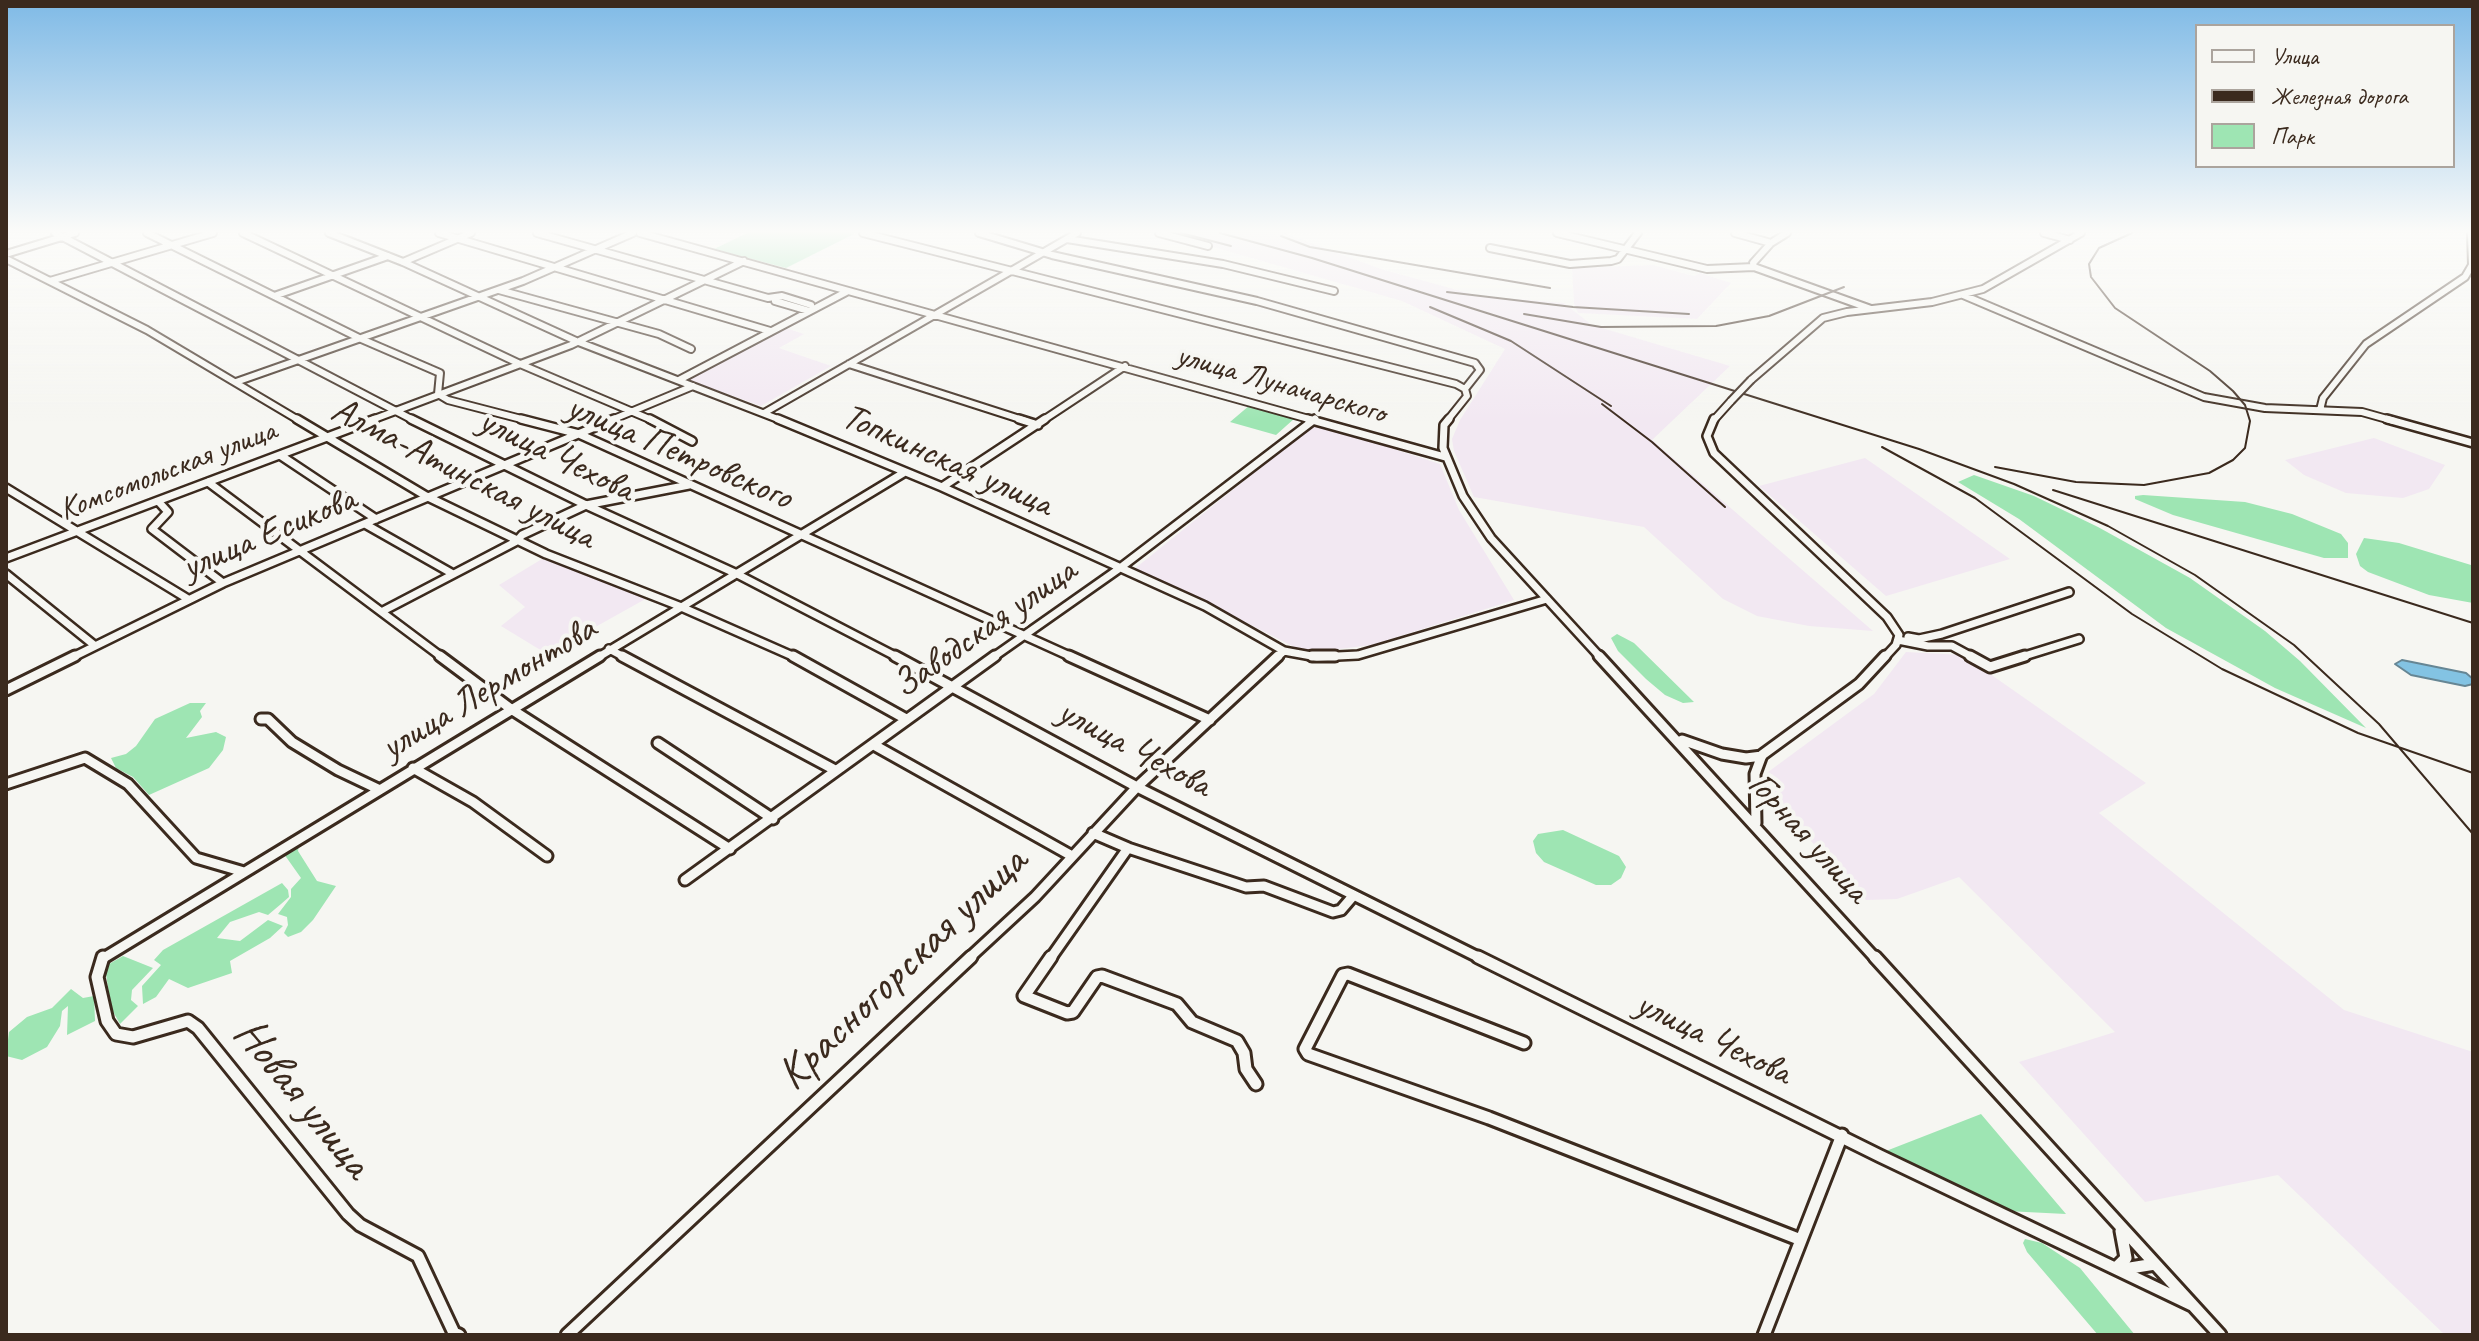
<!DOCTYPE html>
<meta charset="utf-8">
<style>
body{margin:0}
#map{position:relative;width:2479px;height:1341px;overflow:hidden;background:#f6f6f2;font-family:Caveat,sans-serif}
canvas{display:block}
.frame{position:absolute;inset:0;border:8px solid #3b2a1e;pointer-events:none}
.legend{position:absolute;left:2195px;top:24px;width:260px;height:144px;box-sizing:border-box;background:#f6f6f2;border:2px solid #aba49d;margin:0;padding:10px 14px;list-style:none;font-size:24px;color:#3b2a1e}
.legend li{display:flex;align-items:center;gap:16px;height:40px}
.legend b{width:40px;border:2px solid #aba49d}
</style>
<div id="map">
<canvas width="2479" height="1341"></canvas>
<div class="frame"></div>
<ul class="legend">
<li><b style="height:10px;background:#f6f6f2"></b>Улица</li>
<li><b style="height:10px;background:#3b2a1e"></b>Железная дорога</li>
<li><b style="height:22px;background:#9ee5b3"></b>Парк</li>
</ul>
</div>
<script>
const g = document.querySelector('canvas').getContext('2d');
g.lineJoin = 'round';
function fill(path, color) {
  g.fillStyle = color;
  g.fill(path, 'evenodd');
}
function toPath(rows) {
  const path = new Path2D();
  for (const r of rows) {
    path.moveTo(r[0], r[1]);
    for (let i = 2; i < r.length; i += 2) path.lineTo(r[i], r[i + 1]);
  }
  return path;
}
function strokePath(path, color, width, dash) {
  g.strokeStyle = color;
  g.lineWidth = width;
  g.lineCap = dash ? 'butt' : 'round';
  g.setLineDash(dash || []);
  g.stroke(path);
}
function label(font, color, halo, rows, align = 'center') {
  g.font = font + ' Caveat,sans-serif';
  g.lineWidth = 8;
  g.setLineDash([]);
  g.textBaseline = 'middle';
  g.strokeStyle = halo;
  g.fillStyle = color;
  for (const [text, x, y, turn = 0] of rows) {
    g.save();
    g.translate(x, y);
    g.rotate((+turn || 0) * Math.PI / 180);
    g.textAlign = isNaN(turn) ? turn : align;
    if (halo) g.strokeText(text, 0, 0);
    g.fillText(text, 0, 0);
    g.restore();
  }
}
const built = toPath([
 [1164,233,1284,233,1381,269,1479,296,1564,303,1592,325,1730,366,1652,440,1873,631,1809,626,1757,616,1723,599,1644,527,1474,497,1454,451,1452,439,1460,420,1505,349,1402,301],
 [1653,265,1694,276,1700,273,1731,283,1697,319,1578,313,1574,304,1572,268],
 [783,327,804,334,779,348,831,366,761,406,685,379],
 [1320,425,1440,464,1459,510,1514,600,1372,645,1306,653,1198,598,1133,570,1311,427],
 [2374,438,2445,465,2429,489,2403,498,2346,493,2304,475,2285,460],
 [1865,458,2010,559,1886,596,1759,486],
 [542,559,649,597,547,654,501,626,525,607,499,585],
 [1906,652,1963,655,2146,783,2099,813,2344,1010,2473,1052,2473,1335,2445,1335,2278,1175,2145,1202,2019,1062,2115,1032,1959,877,1897,899,1866,900,1767,794,1764,775,1874,694]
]);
const green = toPath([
 [747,233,850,233,854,234,786,268,714,249],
 [1250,405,1295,418,1276,435,1230,422],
 [1974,475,2034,496,2098,527,2190,578,2265,631,2300,661,2366,728,2275,688,2166,628,2019,519,1958,482],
 [2143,495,2245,502,2292,514,2341,534,2348,543,2348,558,2324,558,2173,515,2135,499,2135,496],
 [2364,538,2399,543,2471,565,2473,603,2429,595,2368,572,2360,566,2356,554],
 [1617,634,1634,643,1694,702,1683,703,1665,695,1646,679,1618,651,1611,638],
 [190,703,206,703,200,711,202,717,186,738,216,732,226,737,223,750,209,768,149,795,133,777,116,768,111,758,126,754,136,746,155,719],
 [1563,830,1619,856,1626,867,1621,878,1611,885,1596,885,1544,862,1536,853,1533,841,1538,834],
 [299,845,298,851,317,881,336,886,313,920,301,932,288,937,284,933,288,925,287,917,278,914,291,897,291,889,301,878,284,854],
 [282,883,288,890,289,897,281,904,268,915,259,912,230,922,217,938,240,941,268,920,283,926,270,938,230,961,232,973,188,988,169,979,156,997,143,1004,142,986,161,965,154,960,163,950],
 [123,956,153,968,132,990,131,1000,138,1006,120,1024,111,1008,106,974,109,964],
 [71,989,83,998,94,996,95,1021,67,1035,68,1006,62,1011,60,1026,47,1047,22,1060,6,1056,9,1032,27,1017,52,1008],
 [1981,1114,2066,1214,2006,1211,1886,1151],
 [2025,1239,2042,1243,2080,1268,2135,1335,2098,1335,2027,1252,2023,1243]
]);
const water = toPath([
 [2402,660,2466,673,2473,679,2473,684,2465,686,2411,675,2395,664,2402,660]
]);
const minorFar3 = toPath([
 [55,233,415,421],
 [147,233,359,338,440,373,438,394,448,400,529,421],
 [243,233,520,364,654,421],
 [329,233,403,262,576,341,783,421],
 [439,233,770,331],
 [537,233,768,298,782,296,811,305],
 [640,233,1316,421],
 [863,233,1456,384,1465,389],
 [979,233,1052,255,1257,301,1475,363,1480,370,1465,389],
 [1159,233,1208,246],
 [1557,233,1707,269,1754,267],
 [1735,233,1771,243],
 [2044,233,2070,240],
 [1067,239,1223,264,1334,291],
 [1490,248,1570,264,1611,261,1618,259,1638,233],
 [6,254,75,233],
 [6,259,147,330,300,421],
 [403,262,471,233],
 [1754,267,1871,309],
 [1754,267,1753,263,1771,243,1787,233],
 [50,281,213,233],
 [499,290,659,334,691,349],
 [277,295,388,256],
 [1963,295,2204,397,2265,408,2362,412,2394,421],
 [775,301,809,311],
 [849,364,1026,421],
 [679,380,848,291],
 [1751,380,1823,318,1847,312,1932,302,1983,289,2081,233],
 [236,382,523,281,633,233],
 [2320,410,2323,398,2366,344,2465,277,2472,265,2471,233],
 [764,413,1077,233],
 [369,421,571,345,744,261],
 [609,421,693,386],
 [1042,421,1125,366],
 [1312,421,1315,419],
 [1447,421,1467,396,1465,389],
 [1713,421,1731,401]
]);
const minorFar2 = toPath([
 [297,419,426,496,546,554,679,606,797,658],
 [411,419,586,505,737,574,899,658],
 [521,419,579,434,1074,658],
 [650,419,692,441],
 [778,419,942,487,1205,606,1284,651,1317,657,1358,655,1547,599],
 [1019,419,1038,425],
 [1308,419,1445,457],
 [1449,419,1444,425,1443,448,1463,496,1491,538,1601,658],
 [1714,419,1707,436,1714,453,1887,617,1899,635,1896,645,1884,658],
 [2387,419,2473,443],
 [280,455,376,519],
 [208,482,443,658],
 [942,487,1045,419],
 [6,488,188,599],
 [158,501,168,512,152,529,223,583],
 [365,524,453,574],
 [6,558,375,419],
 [6,574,94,645],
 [383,611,517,541,522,535,586,505,689,485],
 [1908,637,1919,639,1942,634,2069,592],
 [1898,640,1928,646,1952,646,1974,658],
 [609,649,626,658],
 [71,658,223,583,614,419],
 [597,658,905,472],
 [992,658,1120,568,1315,419],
 [1276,658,1284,651],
 [2018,658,2079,639]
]);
const minorFar1 = toPath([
 [440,656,511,709,730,849],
 [622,656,835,770],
 [793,656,906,719],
 [895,656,1137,787,1482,959],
 [1069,656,1210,720],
 [1312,656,1335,656],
 [1599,656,1876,959],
 [1970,656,1990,667,2025,656],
 [6,690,75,656],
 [261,719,268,719,292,742,338,770,378,789],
 [1682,740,1722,754,1746,758,1762,756],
 [658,743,773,819],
 [874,745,1072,856],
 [413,768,473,802,547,856],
 [6,784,85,758,128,784,196,858,244,872],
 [1756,823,1755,774,1762,755,1859,684,1885,656],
 [1128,848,1246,887,1264,886,1333,912,1341,910,1353,896],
 [685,880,995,656],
 [102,959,600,656],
 [968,959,1035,897,1137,787,1278,656],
 [1050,959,1128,848,1093,833]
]);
const minor = toPath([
 [103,957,97,977,107,1021,116,1034,133,1037,188,1021,198,1028,348,1214,360,1225,418,1256,454,1333,459,1335],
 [1051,957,1024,996,1067,1013,1073,1012,1097,977,1102,976,1177,1004,1192,1022,1237,1041,1244,1053,1246,1069,1256,1084],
 [1478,957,1880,1156,2192,1305],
 [1875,957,2220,1335],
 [1524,1043,1348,974,1343,975,1305,1049,1308,1054,1489,1118,1801,1240],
 [2116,1268,2126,1258,2121,1231],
 [2124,1269,2155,1264],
 [567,1335,971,957],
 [1764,1335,1842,1135]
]);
const rail = toPath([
 [1181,233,1231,246],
 [1220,233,1312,258,1919,449,2014,484,2108,526,2195,575,2294,645,2379,724,2473,834],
 [1281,236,1310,247,1550,288],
 [1447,292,1573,307,1689,314],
 [1430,307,1511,341,1611,406],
 [1524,314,1601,327,1716,326,1769,316,1844,287],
 [1602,404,1652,442,1725,507],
 [1882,447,1975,498,2132,614,2222,669,2358,733,2473,773],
 [1995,467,2076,482,2144,485,2209,473,2233,460,2245,448,2250,421,2245,405,2233,391,2210,371,2115,308,2091,277,2089,264,2099,248,2132,233],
 [2053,490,2473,623]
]);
const minorBridge = toPath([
 [1731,401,1751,380]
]);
const farStreetnames = [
 ["улица Луначарского",1281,385,16],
 ["Комсомольская улица",168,471,-21]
];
const streetNames = [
 ["улица Петровского",679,453,23],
 ["улица Чехова",556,456,26],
 ["Топкинская улица",947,461,24],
 ["Алма-Атинская улица",463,474,27],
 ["улица Есикова",269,534,-23],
 ["Заводская улица",985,629,-35],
 ["улица Лермонтова",489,689,-31],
 ["улица Чехова",1134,749,28],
 ["Горная улица",1808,838,48],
 ["улица Чехова",1713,1039,26]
];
const nearStreetnames = [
 ["Красногорская улица",903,969,-44],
 ["Новая улица",302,1099,51]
];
fill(built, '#f2e8f2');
fill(green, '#9ee5b3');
fill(water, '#83c3e3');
strokePath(water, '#668694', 2);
strokePath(minorFar3, '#3b2a1e', 10);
strokePath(minorFar2, '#3b2a1e', 12);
strokePath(minorFar1, '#3b2a1e', 15);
strokePath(minor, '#3b2a1e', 17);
strokePath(minorFar3, '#f6f6f2', 6);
strokePath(minorFar2, '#f6f6f2', 7);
strokePath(minorFar1, '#f6f6f2', 9);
strokePath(minor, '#f6f6f2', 11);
strokePath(rail, '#3b2a1e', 2);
strokePath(minorBridge, '#3b2a1e', 10, []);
strokePath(minorBridge, '#f6f6f2', 6);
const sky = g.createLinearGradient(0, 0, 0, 421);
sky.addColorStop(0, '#7fbae6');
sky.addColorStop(0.55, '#fbfbf9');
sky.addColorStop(1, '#fbfbf900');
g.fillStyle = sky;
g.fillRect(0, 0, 2479, 421);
label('32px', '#3b2a1e', '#f6f6f2', farStreetnames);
label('38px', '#3b2a1e', '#f6f6f2', streetNames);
label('46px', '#3b2a1e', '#f6f6f2', nearStreetnames);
</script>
